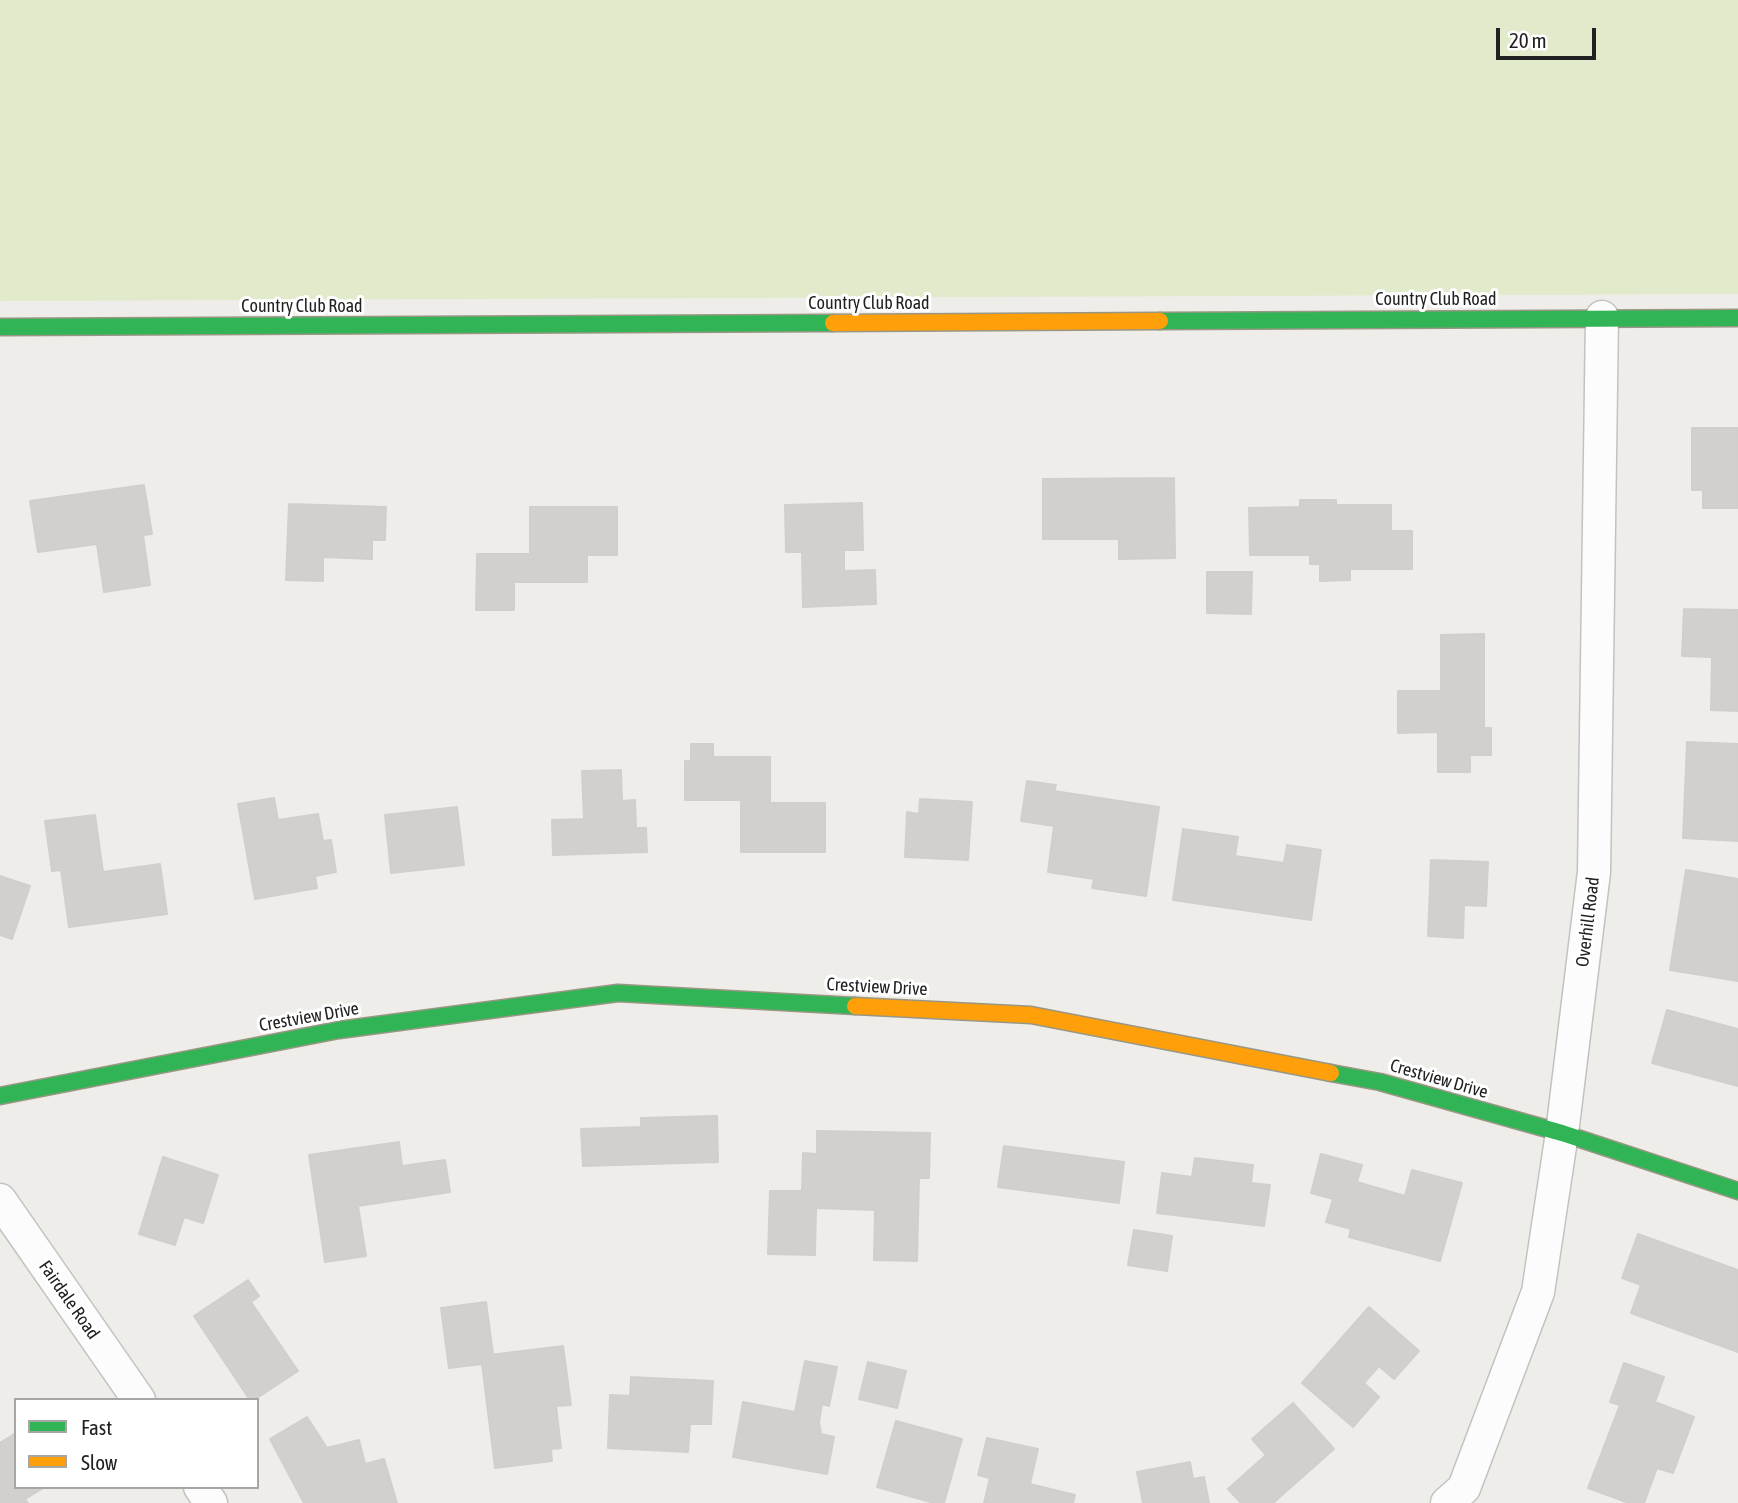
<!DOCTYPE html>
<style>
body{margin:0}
#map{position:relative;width:1738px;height:1503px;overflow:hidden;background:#efedea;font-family:"Asap Condensed",sans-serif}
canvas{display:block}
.legend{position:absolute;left:14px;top:1398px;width:245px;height:91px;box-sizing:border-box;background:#fff;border:2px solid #a6a6a6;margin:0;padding:9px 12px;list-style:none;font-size:21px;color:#212121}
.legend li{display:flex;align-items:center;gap:14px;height:35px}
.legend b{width:35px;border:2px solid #a6a6a6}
.scale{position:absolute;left:1496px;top:28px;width:100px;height:32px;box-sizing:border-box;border:4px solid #212121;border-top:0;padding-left:9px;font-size:21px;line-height:24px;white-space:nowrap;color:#212121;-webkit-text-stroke:5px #fff;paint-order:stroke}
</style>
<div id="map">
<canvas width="1738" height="1503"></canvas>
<ul class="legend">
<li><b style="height:9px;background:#30b455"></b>Fast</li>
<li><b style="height:9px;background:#ff9f0a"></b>Slow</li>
</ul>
<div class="scale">20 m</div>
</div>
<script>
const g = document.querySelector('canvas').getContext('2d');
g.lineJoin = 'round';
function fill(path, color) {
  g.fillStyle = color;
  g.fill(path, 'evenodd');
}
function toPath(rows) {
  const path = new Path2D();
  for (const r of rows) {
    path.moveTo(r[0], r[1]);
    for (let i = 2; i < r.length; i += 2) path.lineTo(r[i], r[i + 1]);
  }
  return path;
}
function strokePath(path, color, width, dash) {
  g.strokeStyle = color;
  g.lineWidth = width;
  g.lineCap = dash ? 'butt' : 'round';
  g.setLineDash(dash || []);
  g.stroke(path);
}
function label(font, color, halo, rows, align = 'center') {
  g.font = font + ' "Asap Condensed",sans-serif';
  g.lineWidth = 6;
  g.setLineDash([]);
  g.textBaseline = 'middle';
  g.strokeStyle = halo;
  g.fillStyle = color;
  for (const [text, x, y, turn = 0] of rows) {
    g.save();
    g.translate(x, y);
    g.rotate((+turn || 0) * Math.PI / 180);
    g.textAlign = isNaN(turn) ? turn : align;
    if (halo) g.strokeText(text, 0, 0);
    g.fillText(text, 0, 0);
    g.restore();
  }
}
const grass = toPath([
 [0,0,1738,0,1738,294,0,301]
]);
const building = toPath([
 [1692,428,1738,428,1738,508,1703,508,1703,490,1692,490,1692,428],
 [1174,478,1175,558,1119,559,1119,539,1043,539,1043,479,1174,478],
 [144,485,152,534,143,535,150,585,104,592,97,544,38,552,30,501,144,485],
 [1300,500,1336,500,1336,505,1391,505,1391,531,1412,531,1412,569,1350,569,1350,580,1320,581,1320,564,1310,564,1310,555,1250,555,1249,508,1300,507,1300,500],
 [862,503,863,550,844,550,844,571,875,570,876,604,803,607,802,552,786,552,785,505,862,503],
 [289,504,386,507,385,540,372,540,372,559,323,557,323,581,286,580,289,504],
 [530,507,617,507,617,555,587,555,587,582,514,582,514,610,476,610,477,554,530,554,530,507],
 [1207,572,1252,572,1251,614,1207,613,1207,572],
 [1684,609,1738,610,1738,711,1711,710,1712,657,1682,656,1684,609],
 [1484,634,1484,728,1491,728,1491,755,1470,755,1470,772,1438,772,1438,732,1398,733,1398,691,1441,691,1441,635,1484,634],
 [1687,742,1738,744,1738,841,1683,838,1687,742],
 [691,744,713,744,713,757,770,757,770,803,825,803,825,852,741,852,741,800,685,800,685,761,691,761,691,744],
 [621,770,622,801,635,800,636,828,646,828,647,852,553,855,552,820,584,819,582,771,621,770],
 [1027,781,1056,785,1054,791,1159,807,1146,896,1092,888,1094,879,1048,872,1054,826,1021,821,1027,781],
 [274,798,278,820,318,814,323,841,331,840,336,872,315,876,317,888,255,899,238,804,274,798],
 [920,799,972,802,968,860,905,857,907,812,919,814,920,799],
 [457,807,464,865,391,873,385,815,457,807],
 [95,815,103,872,160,864,167,914,69,927,61,870,52,871,45,821,95,815],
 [1183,829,1238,837,1235,856,1284,863,1287,845,1321,850,1311,920,1173,900,1183,829],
 [1431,860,1488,862,1486,906,1464,905,1463,938,1428,936,1431,860],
 [1686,870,1738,879,1738,981,1670,970,1686,870],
 [0,876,30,886,12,939,0,935,0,876],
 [1667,1010,1738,1029,1738,1086,1652,1063,1667,1010],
 [717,1116,718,1162,583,1166,581,1129,641,1127,641,1118,717,1116],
 [817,1131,930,1133,929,1178,919,1178,917,1261,874,1260,875,1210,816,1208,815,1255,768,1254,770,1191,802,1191,803,1153,817,1154,817,1131],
 [399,1142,402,1166,445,1160,450,1192,358,1206,366,1256,325,1262,309,1155,399,1142],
 [1004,1146,1124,1162,1119,1203,998,1187,1004,1146],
 [1321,1154,1362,1165,1357,1182,1405,1196,1412,1170,1462,1183,1440,1261,1349,1237,1351,1229,1326,1222,1333,1199,1311,1193,1321,1154],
 [163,1157,218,1175,203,1223,184,1217,175,1245,139,1234,163,1157],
 [1195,1158,1253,1165,1251,1183,1270,1185,1264,1226,1157,1213,1162,1173,1192,1177,1195,1158],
 [1134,1230,1172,1236,1167,1271,1128,1265,1134,1230],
 [1638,1234,1738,1270,1738,1352,1631,1313,1641,1285,1622,1278,1638,1234],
 [248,1280,259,1296,251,1302,298,1371,254,1400,250,1400,194,1316,248,1280],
 [486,1302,493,1354,481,1356,482,1364,449,1368,441,1308,486,1302],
 [1369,1307,1419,1351,1394,1379,1379,1366,1364,1383,1379,1397,1353,1427,1302,1383,1369,1307],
 [563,1346,571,1405,556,1406,561,1448,551,1449,552,1461,495,1468,481,1356,563,1346],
 [805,1361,837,1367,829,1406,822,1404,819,1422,821,1434,834,1437,827,1474,733,1457,743,1402,795,1412,805,1361],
 [868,1362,906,1371,897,1408,859,1399,868,1362],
 [1624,1363,1664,1377,1655,1402,1694,1417,1673,1473,1657,1468,1644,1503,1629,1503,1588,1488,1620,1405,1610,1402,1624,1363],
 [631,1377,713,1381,711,1424,690,1424,688,1452,608,1448,610,1395,630,1396,631,1377],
 [1293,1403,1334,1449,1273,1503,1241,1503,1228,1489,1266,1455,1252,1439,1293,1403],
 [307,1417,327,1448,359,1440,365,1464,384,1459,397,1503,304,1503,270,1439,307,1417],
 [896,1421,962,1439,944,1503,934,1503,877,1487,896,1421],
 [16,1433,16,1487,45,1487,25,1499,28,1503,0,1503,0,1443,16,1433],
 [987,1438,1038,1449,1030,1484,1075,1495,1073,1503,984,1503,990,1478,978,1475,987,1438],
 [1190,1462,1193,1479,1204,1477,1209,1503,1143,1503,1137,1472,1190,1462]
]);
const street = toPath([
 [0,1200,139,1400],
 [200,1487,211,1503],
 [1447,1503,1464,1488,1538,1292,1562,1133,1594,872,1602,317]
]);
const fast = toPath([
 [1160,321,1738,318],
 [0,327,833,323],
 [1331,1073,1380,1082,1562,1133,1738,1191],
 [0,1096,339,1030,618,993,855,1006]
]);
const slow = toPath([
 [833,323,1160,321],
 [855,1006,1031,1015,1331,1073]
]);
const streetNames = [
 ["Country Club Road",1436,299],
 ["Country Club Road",869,303],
 ["Country Club Road",302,306],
 ["Overhill Road",1588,922,-83],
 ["Crestview Drive",877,987,3],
 ["Crestview Drive",309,1017,-10],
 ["Crestview Drive",1439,1079,16],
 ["Fairdale Road",69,1300,55]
];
fill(grass, '#e1eacb');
fill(building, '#d2cfcd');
strokePath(building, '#d2cecc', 2);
strokePath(street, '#c2c2c0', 35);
strokePath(fast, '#999783', 19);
strokePath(slow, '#999783', 19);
strokePath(street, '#fdfcfc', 32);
strokePath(fast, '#30b455', 16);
strokePath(slow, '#ff9f0a', 16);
label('18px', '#212121', '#fff', streetNames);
</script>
